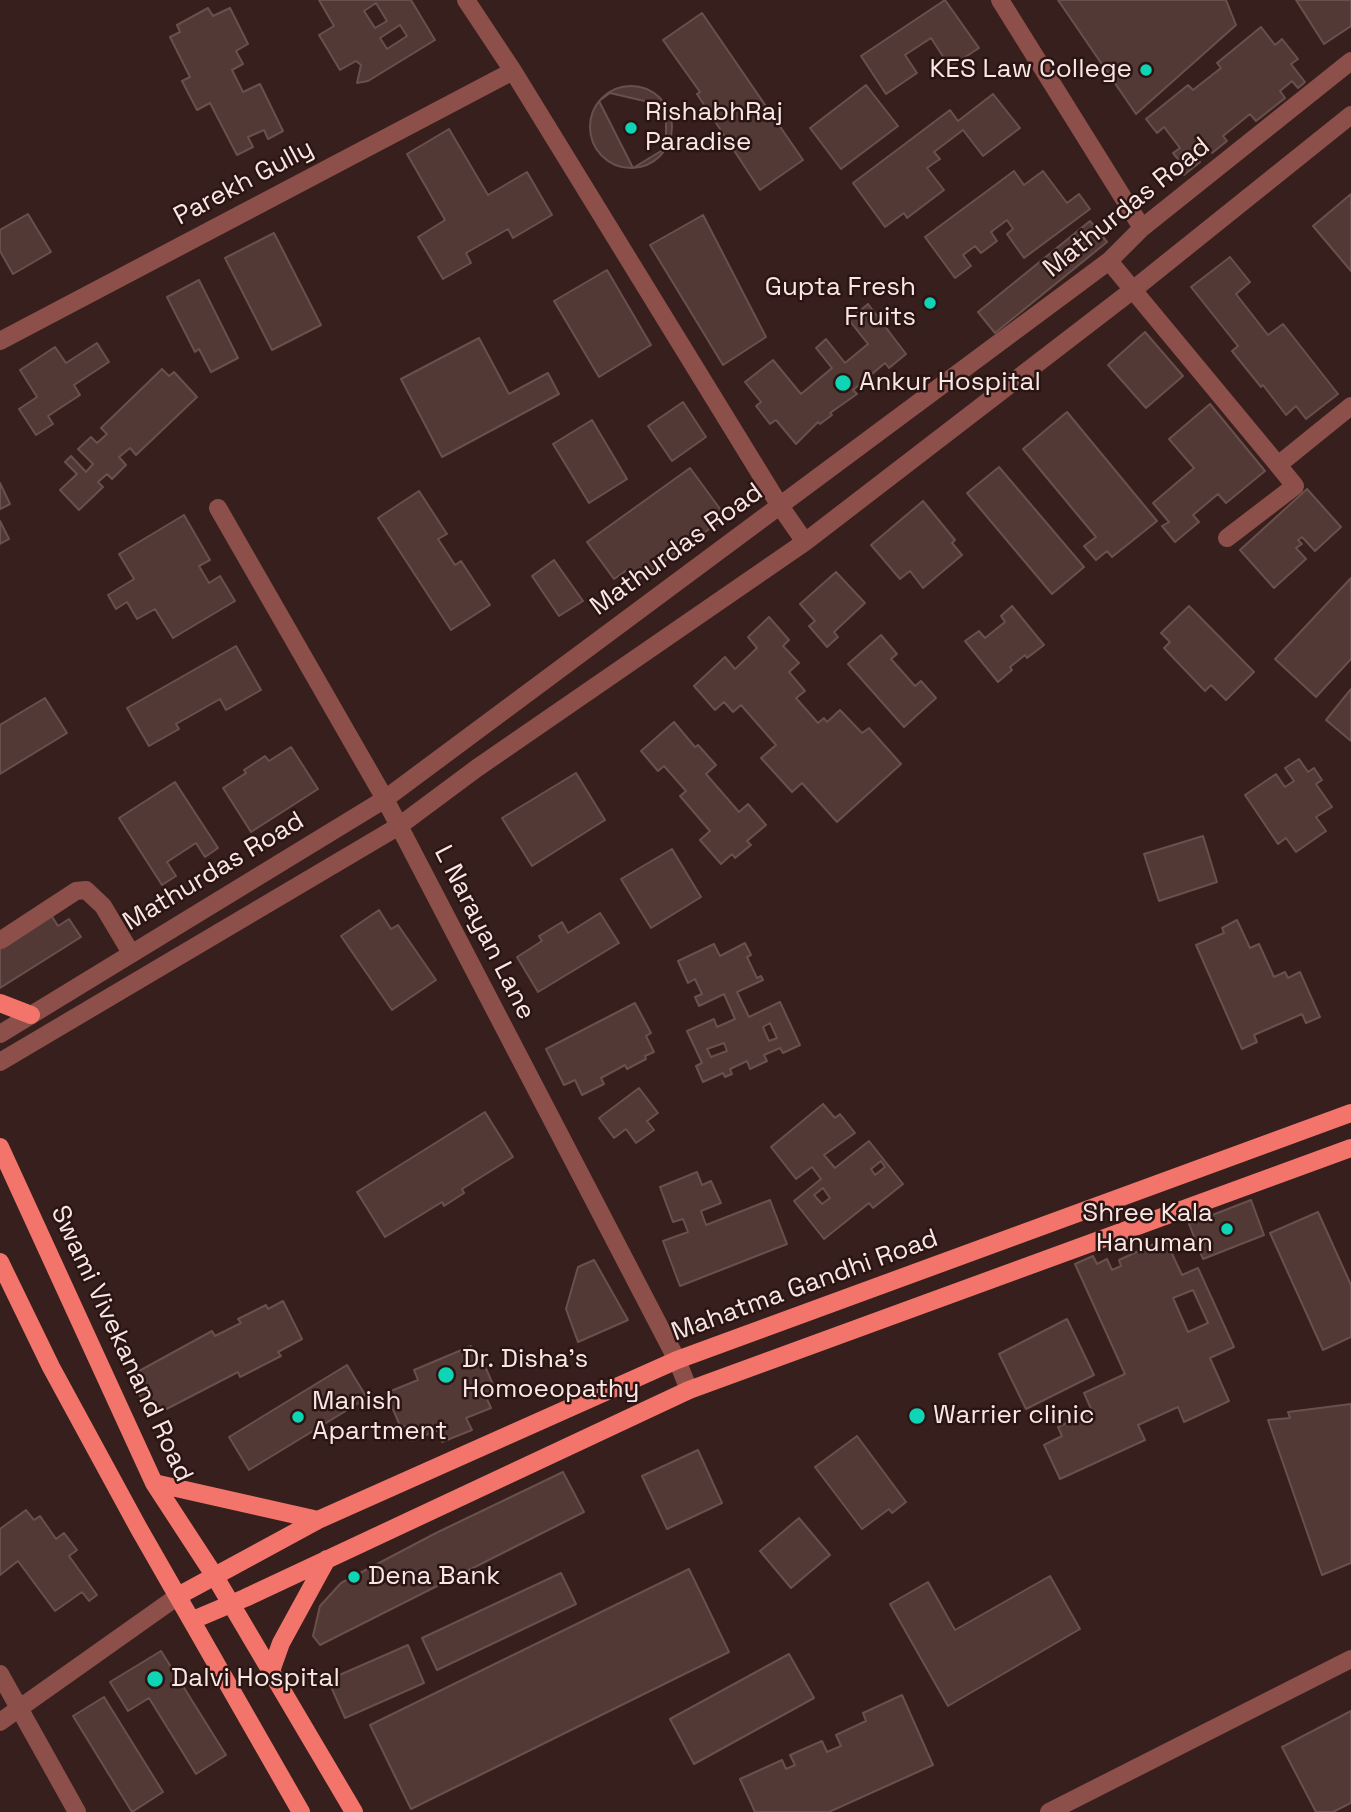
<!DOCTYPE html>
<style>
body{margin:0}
canvas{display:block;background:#361f1c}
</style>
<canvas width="1351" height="1812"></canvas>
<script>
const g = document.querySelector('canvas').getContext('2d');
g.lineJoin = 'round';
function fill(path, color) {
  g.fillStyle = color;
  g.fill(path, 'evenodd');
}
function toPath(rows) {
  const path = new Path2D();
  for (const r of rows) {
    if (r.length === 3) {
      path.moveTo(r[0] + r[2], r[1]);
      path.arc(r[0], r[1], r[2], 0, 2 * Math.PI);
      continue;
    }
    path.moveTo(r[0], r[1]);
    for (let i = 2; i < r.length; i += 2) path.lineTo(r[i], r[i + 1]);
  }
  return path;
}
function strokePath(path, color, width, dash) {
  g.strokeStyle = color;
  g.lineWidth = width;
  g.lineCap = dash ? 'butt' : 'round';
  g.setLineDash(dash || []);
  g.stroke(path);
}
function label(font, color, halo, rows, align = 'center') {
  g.font = font + ' "Space Grotesk",sans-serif';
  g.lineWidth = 5;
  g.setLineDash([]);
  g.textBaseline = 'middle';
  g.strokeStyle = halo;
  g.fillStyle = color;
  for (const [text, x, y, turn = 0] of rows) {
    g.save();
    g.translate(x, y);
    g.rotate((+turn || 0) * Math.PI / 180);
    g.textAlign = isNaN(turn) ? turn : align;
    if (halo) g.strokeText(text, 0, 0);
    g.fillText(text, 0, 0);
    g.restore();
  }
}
const building = toPath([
 [319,0,411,0,435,40,368,81,357,83,361,65,356,61,340,70,319,35,334,26,319,0],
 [376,3,387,21,375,28,364,11,376,3],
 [400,25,407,36,387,49,380,38,400,25],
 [945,0,979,48,950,67,931,38,905,55,917,73,886,94,861,56,945,0],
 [1058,0,1226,0,1236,25,1136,114,1058,0],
 [1296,0,1351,0,1351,26,1324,44,1296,0],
 [208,8,213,16,230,8,248,44,236,51,243,64,232,70,243,92,260,84,283,131,268,139,264,130,248,137,253,147,237,155,210,103,197,110,182,81,190,77,170,37,180,32,177,25,208,8],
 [702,13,803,160,760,190,697,94,700,92,663,40,702,13],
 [1261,27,1275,45,1282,39,1298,59,1291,64,1305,82,1298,88,1292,81,1280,91,1285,98,1256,121,1250,114,1223,136,1227,141,1212,153,1205,144,1193,153,1200,162,1184,175,1178,167,1182,164,1173,153,1180,148,1164,127,1157,133,1146,119,1188,85,1193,90,1221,68,1217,63,1261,27],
 [866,85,898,126,841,169,810,128,866,85],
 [631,127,41],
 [610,93,666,106,666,148,633,168,599,101,610,93],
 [993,94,1020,128,983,156,963,130,934,152,940,159,927,168,944,190,907,218,904,213,885,227,853,183,950,110,958,121,993,94],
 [449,129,488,195,527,172,552,215,513,238,508,229,466,253,471,263,443,279,418,237,445,220,407,154,449,129],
 [1014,171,1024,185,1043,171,1067,203,1079,194,1090,209,1024,258,1007,234,1013,229,1007,220,991,232,997,241,981,253,975,246,963,255,971,266,955,278,925,237,1014,171],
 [1351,194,1351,271,1313,226,1351,194],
 [28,214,51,252,13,274,0,251,0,230,28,214],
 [703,215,766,337,723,365,650,245,703,215],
 [1090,221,1107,242,995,333,978,312,1090,221],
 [274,233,321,325,272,350,225,258,274,233],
 [1230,257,1250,282,1236,294,1268,335,1283,324,1338,394,1306,419,1296,406,1286,415,1263,385,1261,387,1232,351,1238,346,1191,287,1230,257],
 [607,270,651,345,599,377,554,301,607,270],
 [199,280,238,358,211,372,199,349,195,352,167,297,199,280],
 [868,304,906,354,889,368,885,363,853,390,857,394,830,413,832,415,820,424,818,422,796,444,776,420,770,424,756,406,761,402,745,382,773,360,801,394,832,368,816,348,826,339,845,363,868,344,849,320,868,304],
 [1145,332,1183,376,1146,408,1108,365,1145,332],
 [479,338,509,394,548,373,559,394,442,457,401,379,479,338],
 [97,343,109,362,74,385,80,395,48,416,53,424,36,435,19,409,37,397,20,370,55,347,66,363,97,343],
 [162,369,169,376,174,372,197,397,136,455,130,448,119,457,126,465,112,479,107,474,98,482,103,487,79,510,60,490,77,474,65,462,71,456,86,472,93,464,78,449,91,437,97,443,107,434,101,428,162,369],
 [683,402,706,437,672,461,648,426,683,402],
 [1210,404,1265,471,1226,503,1218,494,1193,515,1199,522,1175,542,1162,526,1169,522,1153,503,1194,468,1169,439,1210,404],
 [1067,412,1157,521,1112,557,1107,551,1096,560,1084,546,1096,537,1023,449,1067,412],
 [592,420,627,479,589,503,553,444,592,420],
 [999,467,1084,567,1052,594,967,493,999,467],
 [690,468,726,517,635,582,627,570,614,579,587,542,690,468],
 [0,483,10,504,0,509,0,483],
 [1307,489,1341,527,1315,551,1302,537,1298,540,1302,544,1296,548,1306,559,1274,588,1240,550,1307,489],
 [419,491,447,534,438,539,455,565,461,561,490,605,451,630,378,518,419,491],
 [923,501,955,540,952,543,962,555,923,588,910,571,900,579,871,545,923,501],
 [184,515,210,560,199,566,209,583,220,576,235,601,173,638,155,609,137,619,127,602,116,609,108,595,134,579,119,554,184,515],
 [0,521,9,539,0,544,0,521],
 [554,560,583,601,559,616,532,576,554,560],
 [836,572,865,603,834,632,838,637,827,647,809,626,815,621,800,604,836,572],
 [1351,578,1351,659,1316,697,1275,659,1351,578],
 [1012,606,1044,645,1027,658,1025,655,1010,667,1012,670,998,682,965,641,979,631,985,638,1005,622,1001,616,1012,606],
 [1189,606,1254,672,1226,700,1211,685,1205,691,1164,648,1170,642,1161,633,1189,606],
 [769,617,789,640,783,646,799,663,789,672,805,691,796,698,818,723,824,718,827,722,840,710,862,733,869,728,901,764,837,822,802,783,792,792,761,758,776,745,741,705,733,712,724,702,715,710,694,686,725,657,735,669,757,648,748,637,769,617],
 [881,635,897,654,891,659,915,686,921,681,936,698,904,727,848,664,881,635],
 [236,646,261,690,226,710,220,699,176,724,179,729,149,746,127,708,236,646],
 [1351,689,1351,741,1326,720,1351,689],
 [45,698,67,733,0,774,0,725,45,698],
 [674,722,695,747,698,745,716,765,706,774,739,812,748,804,766,825,747,841,751,845,735,858,732,854,721,864,700,840,710,831,680,796,686,791,664,766,658,771,641,751,674,722],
 [291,747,318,789,251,832,223,788,246,773,244,770,265,756,269,761,291,747],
 [1299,759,1308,772,1314,768,1322,780,1316,784,1332,807,1316,817,1326,831,1296,852,1286,838,1278,844,1245,795,1276,774,1285,787,1294,781,1285,768,1299,759],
 [576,773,605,820,532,866,502,818,576,773],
 [175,782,218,848,205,857,196,843,167,862,176,876,162,885,119,818,175,782],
 [1203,836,1217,882,1159,901,1144,854,1203,836],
 [672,849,701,897,651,928,621,879,672,849],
 [379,910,391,929,398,925,436,980,392,1010,341,936,379,910],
 [600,913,619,943,538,992,517,957,542,941,539,936,562,922,568,933,600,913],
 [51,915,58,926,69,919,81,937,0,988,0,949,51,915],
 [1237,920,1250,948,1259,944,1274,977,1285,972,1288,978,1300,972,1320,1017,1306,1023,1302,1014,1254,1035,1257,1042,1242,1049,1196,945,1224,933,1222,928,1237,920],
 [745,943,751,955,747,957,757,978,761,976,763,980,737,992,749,1017,780,1002,800,1045,783,1053,780,1048,764,1055,767,1061,750,1069,747,1061,730,1069,732,1074,725,1077,723,1073,703,1082,696,1066,702,1063,687,1031,714,1019,717,1027,735,1019,724,994,699,1006,695,997,702,994,695,979,688,983,678,961,714,944,720,956,745,943],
 [770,1023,777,1038,769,1041,763,1027,770,1023],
 [724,1043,727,1051,711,1057,707,1049,724,1043],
 [635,1003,651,1033,646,1036,654,1052,645,1056,646,1059,627,1069,625,1065,601,1078,604,1084,582,1095,575,1080,564,1085,546,1049,635,1003],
 [639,1088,658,1113,647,1121,654,1130,636,1143,626,1129,614,1138,599,1118,639,1088],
 [823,1104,835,1118,840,1114,855,1133,824,1155,835,1168,869,1141,903,1184,873,1208,869,1203,824,1239,794,1201,821,1179,812,1167,796,1179,771,1147,823,1104],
 [881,1161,885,1167,875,1175,871,1169,881,1161],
 [823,1188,830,1198,822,1204,814,1195,823,1188],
 [485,1112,513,1157,462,1189,464,1193,444,1206,442,1202,385,1237,357,1192,485,1112],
 [697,1172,702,1185,711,1181,721,1203,701,1211,706,1225,770,1200,787,1244,680,1286,663,1241,688,1232,683,1219,673,1222,660,1187,697,1172],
 [1251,1200,1264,1235,1203,1259,1189,1224,1251,1200],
 [1318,1212,1351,1285,1351,1337,1323,1350,1270,1233,1318,1212],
 [1165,1239,1182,1275,1198,1268,1234,1347,1210,1358,1229,1401,1184,1422,1178,1407,1138,1425,1145,1440,1060,1479,1044,1445,1062,1436,1058,1427,1092,1411,1084,1393,1125,1374,1075,1264,1093,1256,1097,1264,1107,1259,1112,1270,1121,1266,1119,1260,1165,1239],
 [1193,1290,1208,1323,1188,1332,1173,1298,1193,1290],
 [594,1260,628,1320,578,1342,566,1309,578,1267,594,1260],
 [283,1301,302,1339,278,1352,281,1356,240,1377,238,1372,151,1417,130,1376,212,1331,215,1336,241,1323,238,1319,266,1305,268,1309,283,1301],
 [1067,1319,1094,1375,1026,1409,999,1354,1067,1319],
 [471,1346,480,1368,485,1366,496,1392,486,1397,491,1408,466,1418,472,1430,442,1442,438,1430,412,1441,406,1426,401,1428,386,1393,418,1380,414,1370,471,1346],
 [347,1365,367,1398,249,1470,229,1437,347,1365],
 [1351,1404,1351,1563,1322,1575,1268,1420,1290,1418,1288,1412,1351,1404],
 [857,1436,906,1502,892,1513,889,1509,862,1529,815,1467,857,1436],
 [698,1450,722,1503,667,1529,642,1476,698,1450],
 [563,1472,584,1512,320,1645,313,1636,320,1606,341,1583,436,1533,563,1472],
 [26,1510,34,1520,40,1516,56,1539,64,1533,77,1550,69,1556,97,1595,89,1601,82,1592,55,1611,18,1561,0,1575,0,1529,26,1510],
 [799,1518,830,1555,791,1588,760,1551,799,1518],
 [689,1569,729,1652,411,1809,370,1725,689,1569],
 [561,1573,576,1604,437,1670,422,1638,561,1573],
 [1050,1576,1080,1629,948,1706,890,1604,928,1582,955,1630,1050,1576],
 [408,1645,424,1683,345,1718,328,1680,408,1645],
 [161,1651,226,1755,196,1774,149,1698,128,1711,110,1682,161,1651],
 [789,1654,814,1698,694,1764,670,1719,789,1654],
 [902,1695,933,1765,829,1812,755,1812,740,1779,782,1760,786,1769,795,1765,790,1755,822,1741,827,1752,841,1746,836,1735,866,1721,863,1713,902,1695],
 [104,1697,163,1792,132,1812,73,1716,104,1697],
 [1351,1711,1351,1803,1333,1812,1316,1812,1282,1747,1351,1711]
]);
const minor = toPath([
 [466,0,513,71,780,506,805,542],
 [1000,0,1142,228],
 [1109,261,1278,465,1351,406],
 [0,341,513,71],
 [218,508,385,799,677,1360,689,1390],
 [1227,538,1295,486,1278,465],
 [1,940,76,891,86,890,103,906,131,953],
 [0,1034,385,799,1109,261,1142,228,1351,61],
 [0,1062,399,826,477,768,805,542,1134,289,1351,115],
 [0,1674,77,1812],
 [0,1722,178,1596],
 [1049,1812,1351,1659]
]);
const major = toPath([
 [0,1003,31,1015],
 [0,1147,154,1483,214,1575,354,1812],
 [0,1262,51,1367,138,1527,301,1812],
 [154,1483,318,1520],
 [178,1596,318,1520,677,1360,1351,1113],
 [193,1620,245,1598,689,1390,1351,1148],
 [271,1671,281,1643,327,1559]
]);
const markers = [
 [1146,70,7,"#0dd5b5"],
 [631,128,7,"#0dd5b5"],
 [930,303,7,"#0dd5b5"],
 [843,383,9,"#0dd5b5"],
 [1227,1229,7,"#0dd5b5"],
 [446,1375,9,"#0dd5b5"],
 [917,1416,9,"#0dd5b5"],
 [298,1417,7,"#0dd5b5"],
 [354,1577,7,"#0dd5b5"],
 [155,1679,9,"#0dd5b5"]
];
const poiNames = [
 ["KES Law College",1132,70,"right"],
 ["RishabhRaj",645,113],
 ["Paradise",645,143],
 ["Gupta Fresh",916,288,"right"],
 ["Fruits",916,318,"right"],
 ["Ankur Hospital",859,383],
 ["Shree Kala",1213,1214,"right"],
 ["Hanuman",1213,1244,"right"],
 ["Dr. Disha's",462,1360],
 ["Homoeopathy",462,1390],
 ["Manish",312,1402],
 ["Apartment",312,1432],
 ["Warrier clinic",933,1416],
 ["Dena Bank",368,1577],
 ["Dalvi Hospital",171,1679]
];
const streetNames = [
 ["Parekh Gully",244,183,-28],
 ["Mathurdas Road",1127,208,-39],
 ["Mathurdas Road",677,550,-36],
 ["Mathurdas Road",214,872,-31],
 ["L Narayan Lane",484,933,63],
 ["Mahatma Gandhi Road",805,1286,-20],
 ["Swami Vivekanand Road",121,1344,65]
];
fill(building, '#523936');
strokePath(building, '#6a504c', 2);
strokePath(minor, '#8d4f49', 18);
strokePath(major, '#f3746a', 18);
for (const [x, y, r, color] of markers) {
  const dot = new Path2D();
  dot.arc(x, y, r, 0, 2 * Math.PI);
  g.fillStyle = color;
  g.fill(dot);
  strokePath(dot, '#2b1513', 2.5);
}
label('26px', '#f8e7e5', '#2b1513', poiNames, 'left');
label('26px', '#f8e7e5', '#2b1513', streetNames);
</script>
